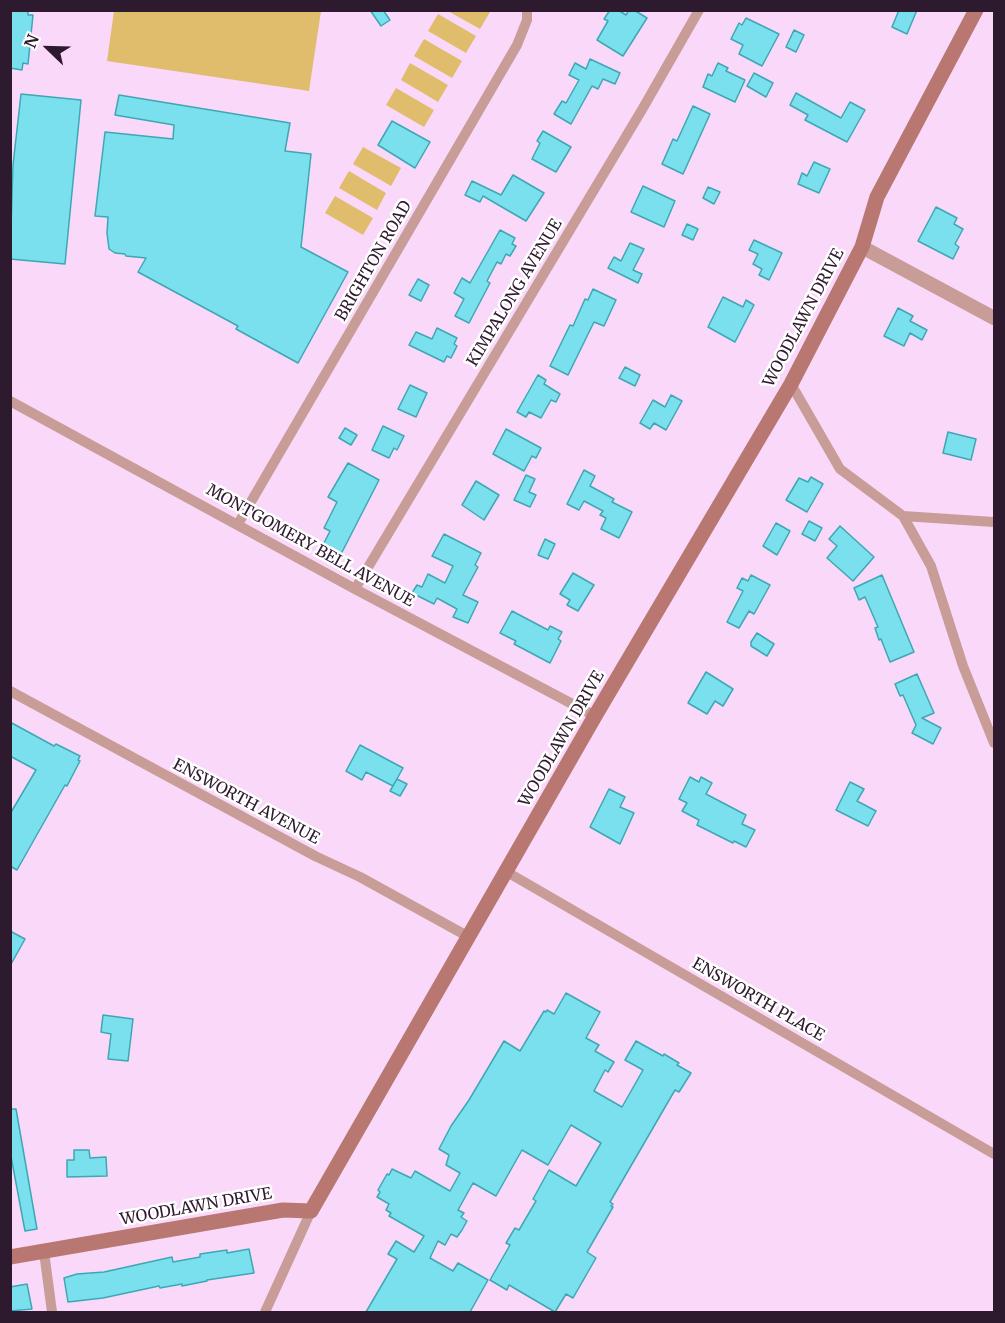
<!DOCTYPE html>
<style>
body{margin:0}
#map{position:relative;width:1005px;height:1323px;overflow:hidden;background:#fad8f9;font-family:Merriweather,serif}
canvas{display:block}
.frame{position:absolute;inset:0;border:12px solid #2e1a2e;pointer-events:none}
.north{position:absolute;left:18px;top:18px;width:60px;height:60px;-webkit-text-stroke:4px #fff;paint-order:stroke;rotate:293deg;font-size:16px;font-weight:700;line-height:24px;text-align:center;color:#2e1a2e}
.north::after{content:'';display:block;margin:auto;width:21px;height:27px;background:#2e1a2e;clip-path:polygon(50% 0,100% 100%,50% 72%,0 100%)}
</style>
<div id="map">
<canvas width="1005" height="1323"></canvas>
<div class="frame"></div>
<div class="north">N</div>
</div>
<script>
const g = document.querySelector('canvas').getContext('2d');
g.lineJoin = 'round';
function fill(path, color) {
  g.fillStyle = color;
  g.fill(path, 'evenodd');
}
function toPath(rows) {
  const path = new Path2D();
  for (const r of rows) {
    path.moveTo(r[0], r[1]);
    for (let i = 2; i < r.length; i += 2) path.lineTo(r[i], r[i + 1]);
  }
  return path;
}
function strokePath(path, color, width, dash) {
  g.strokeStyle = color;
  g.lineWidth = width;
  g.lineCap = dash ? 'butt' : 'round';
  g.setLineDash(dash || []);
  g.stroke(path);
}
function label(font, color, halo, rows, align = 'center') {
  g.font = font + ' Merriweather,serif';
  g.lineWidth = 5;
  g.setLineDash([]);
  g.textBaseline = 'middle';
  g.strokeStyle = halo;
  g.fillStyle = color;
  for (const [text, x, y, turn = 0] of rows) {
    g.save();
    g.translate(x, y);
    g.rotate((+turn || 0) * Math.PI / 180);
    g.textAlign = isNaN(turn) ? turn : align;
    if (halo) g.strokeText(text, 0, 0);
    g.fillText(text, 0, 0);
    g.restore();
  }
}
const green = toPath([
 [487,10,490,12,480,29,448,11],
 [114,11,321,11,309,91,107,61],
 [438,14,476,36,466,53,428,31],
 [424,39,462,61,452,78,414,56],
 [410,63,448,85,438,102,401,80],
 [396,88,434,110,424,127,386,105],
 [363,147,401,168,391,186,353,164],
 [349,171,386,193,377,210,339,188],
 [335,196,373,218,363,235,325,213]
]);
const building = toPath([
 [10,10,28,10,28,15,33,15,28,64,23,63,22,70,10,68,10,10],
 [370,10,383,10,390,20,381,26,370,10],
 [610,10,618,10,626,15,629,10,634,10,647,18,623,56,597,40,608,21,604,19,610,10],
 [899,10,917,10,907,34,892,27,899,10],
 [746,18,779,34,762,66,739,54,743,45,731,39,739,23,742,25,746,18],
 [794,30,804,35,796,52,786,47,794,30],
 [590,59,620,73,615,84,603,79,598,89,592,86,571,124,554,114,562,101,566,103,579,80,569,75,575,63,586,69,590,59],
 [718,63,728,68,726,71,745,80,735,102,703,87,708,74,712,76,718,63],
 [754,73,773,83,766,97,747,86,754,73],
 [796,93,841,118,850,102,865,110,847,142,805,120,808,115,790,105,796,93],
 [21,94,81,100,65,264,10,259,13,165,21,94],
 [119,95,290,123,285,151,311,154,301,247,348,272,298,363,236,329,238,326,138,272,146,258,126,256,125,254,115,253,109,249,107,233,108,217,95,216,105,132,173,139,174,125,115,115,119,95],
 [693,106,710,114,683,174,662,164,673,139,677,141,693,106],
 [392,121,430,142,415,168,378,145,392,121],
 [543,131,571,147,556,172,532,159,540,143,537,141,543,131],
 [814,162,830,169,819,193,798,184,802,173,807,176,814,162],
 [513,175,544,193,526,221,483,196,480,202,465,195,472,181,501,195,513,175],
 [643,186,675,201,664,227,631,212,643,186],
 [708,187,720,192,714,204,703,198,708,187],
 [936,207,957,218,954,224,963,229,955,244,959,247,953,259,918,241,936,207],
 [687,224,698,229,693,240,682,235,687,224],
 [500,230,515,238,512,244,516,246,510,256,506,254,501,264,497,262,487,281,490,283,469,323,455,316,464,299,454,293,462,278,470,283,500,230],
 [754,240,782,253,769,280,759,275,762,269,753,264,758,254,749,250,754,240],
 [630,243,644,249,633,270,642,274,638,283,608,268,614,257,621,261,630,243],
 [418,279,429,285,421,301,409,295,418,279],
 [593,289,616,300,604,326,594,322,568,375,550,366,570,325,573,326,585,299,588,300,593,289],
 [723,297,743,307,746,300,754,305,735,342,708,327,723,297],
 [898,308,913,316,910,321,927,330,922,340,910,333,904,346,884,336,898,308],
 [437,328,457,338,454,344,457,346,451,358,447,356,444,362,409,345,416,332,432,339,437,328],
 [625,367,640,375,635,386,619,378,625,367],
 [538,375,546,380,544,384,560,394,556,402,551,400,541,418,529,412,526,417,517,412,538,375],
 [410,385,427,393,416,417,398,409,410,385],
 [671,395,682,401,666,430,654,423,650,429,640,423,653,400,665,407,671,395],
 [383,426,404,436,397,450,394,448,389,458,372,450,383,426],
 [345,428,357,435,351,445,339,438,345,428],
 [506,429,541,448,536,458,532,456,524,471,493,454,506,429],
 [948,432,976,439,971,460,943,453,948,432],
 [348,463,379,480,339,558,321,549,330,531,324,528,337,502,328,497,348,463],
 [584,470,595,476,590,486,614,499,612,502,632,512,619,538,601,529,606,518,600,515,603,511,584,501,579,510,567,504,584,470],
 [526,475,535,479,529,492,536,495,530,507,514,500,526,475],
 [811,477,823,484,807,512,786,500,799,478,808,482,811,477],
 [476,481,499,495,484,520,462,505,476,481],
 [809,521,822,528,815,541,802,534,809,521],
 [776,523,790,531,777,555,763,546,776,523],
 [840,526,874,557,853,581,827,558,837,546,829,539,840,526],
 [444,534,481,553,475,565,478,567,463,595,478,602,468,623,453,617,457,609,437,598,434,604,412,593,417,585,422,587,428,574,445,583,453,566,432,556,444,534],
 [545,539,555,544,548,559,538,555,545,539],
 [573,573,594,585,578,611,567,605,570,600,560,594,573,573],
 [751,575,770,585,754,614,749,611,739,628,727,622,743,591,737,588,742,578,748,581,751,575],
 [882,575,914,652,890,662,881,639,879,640,875,628,878,627,865,597,859,600,854,588,882,575],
 [512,611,548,630,550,626,562,632,558,639,561,641,550,663,514,644,516,641,500,633,512,611],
 [757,633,774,644,767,656,751,646,751,642,757,633],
 [706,672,733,689,723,706,715,701,707,714,688,703,706,672],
 [917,674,934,713,922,718,941,728,933,744,912,733,916,725,903,695,900,696,895,684,917,674],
 [10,722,54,746,56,744,80,756,78,760,80,761,67,786,65,785,17,870,10,866,10,814,36,770,10,756,10,722],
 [360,745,403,768,393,786,366,772,362,780,346,771,360,745],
 [690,777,699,782,701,777,712,783,706,794,746,815,742,824,755,830,746,847,734,841,733,843,697,825,699,820,682,811,687,803,679,799,690,777],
 [397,779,407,784,400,796,390,791,397,779],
 [850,782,864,789,857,801,876,811,868,826,836,810,850,782],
 [609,789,625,797,620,807,634,813,620,844,590,827,609,789],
 [10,931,25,939,10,966,10,931],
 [566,993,600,1012,586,1038,599,1045,595,1051,614,1062,608,1072,605,1070,594,1091,622,1107,643,1070,625,1060,636,1041,663,1056,664,1054,679,1063,677,1065,691,1073,679,1092,675,1090,610,1202,613,1204,611,1206,613,1207,587,1252,596,1258,573,1298,566,1294,555,1312,509,1285,507,1290,490,1280,510,1245,506,1243,515,1228,519,1230,536,1201,533,1199,549,1170,576,1186,601,1143,571,1125,548,1165,522,1150,496,1196,473,1183,458,1210,464,1213,461,1217,467,1221,462,1230,457,1237,451,1234,445,1245,438,1241,430,1258,453,1271,458,1263,488,1280,470,1312,366,1312,397,1259,388,1254,396,1241,414,1252,424,1236,389,1216,391,1213,386,1210,389,1204,377,1197,380,1192,378,1190,387,1174,389,1175,392,1169,411,1178,415,1171,450,1191,460,1173,446,1165,449,1155,439,1149,451,1126,469,1100,504,1041,520,1051,544,1011,546,1012,547,1010,554,1014,566,993],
 [103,1015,133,1019,128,1061,108,1059,111,1034,101,1032,103,1015],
 [10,1109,16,1109,37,1229,25,1231,10,1151,10,1109],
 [74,1150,89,1150,90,1158,106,1157,107,1176,67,1177,67,1160,74,1160,74,1150],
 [249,1249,254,1273,207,1280,207,1281,182,1286,182,1284,160,1288,159,1286,103,1298,68,1302,64,1278,77,1274,104,1272,172,1257,173,1262,200,1257,200,1254,227,1250,227,1253,249,1249],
 [27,1284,32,1309,10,1311,10,1287,27,1284]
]);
const minor = toPath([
 [791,384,840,469,903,516,931,566,963,666,994,743],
 [10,401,355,589,595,716],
 [903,516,994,522],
 [238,524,517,45,527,20,527,10],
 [355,589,643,108,699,10],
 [10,691,315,856,360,877,469,937],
 [507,872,994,1154],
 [44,1252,52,1312],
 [265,1312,311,1211]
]);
const tertiary = toPath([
 [862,247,994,318]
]);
const secondary = toPath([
 [10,1257,283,1210,311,1211,595,716,791,384,862,247,877,197,976,10]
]);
const streetNames = [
 ["BRIGHTON ROAD",374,261,-60],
 ["KIMPALONG AVENUE",515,293,-59],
 ["WOODLAWN DRIVE",804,318,-62],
 ["MONTGOMERY BELL AVENUE",310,546,29],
 ["WOODLAWN DRIVE",562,739,-60],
 ["ENSWORTH AVENUE",246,802,28],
 ["ENSWORTH PLACE",758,1000,30],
 ["WOODLAWN DRIVE",196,1207,-10]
];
fill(green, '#e0bd6c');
fill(building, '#7be0ed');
strokePath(building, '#3ea7b4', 1.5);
strokePath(minor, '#c89c97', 10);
strokePath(tertiary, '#c89c97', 14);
strokePath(secondary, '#b87871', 15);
label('16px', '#2e1a2e', '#fff', streetNames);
</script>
